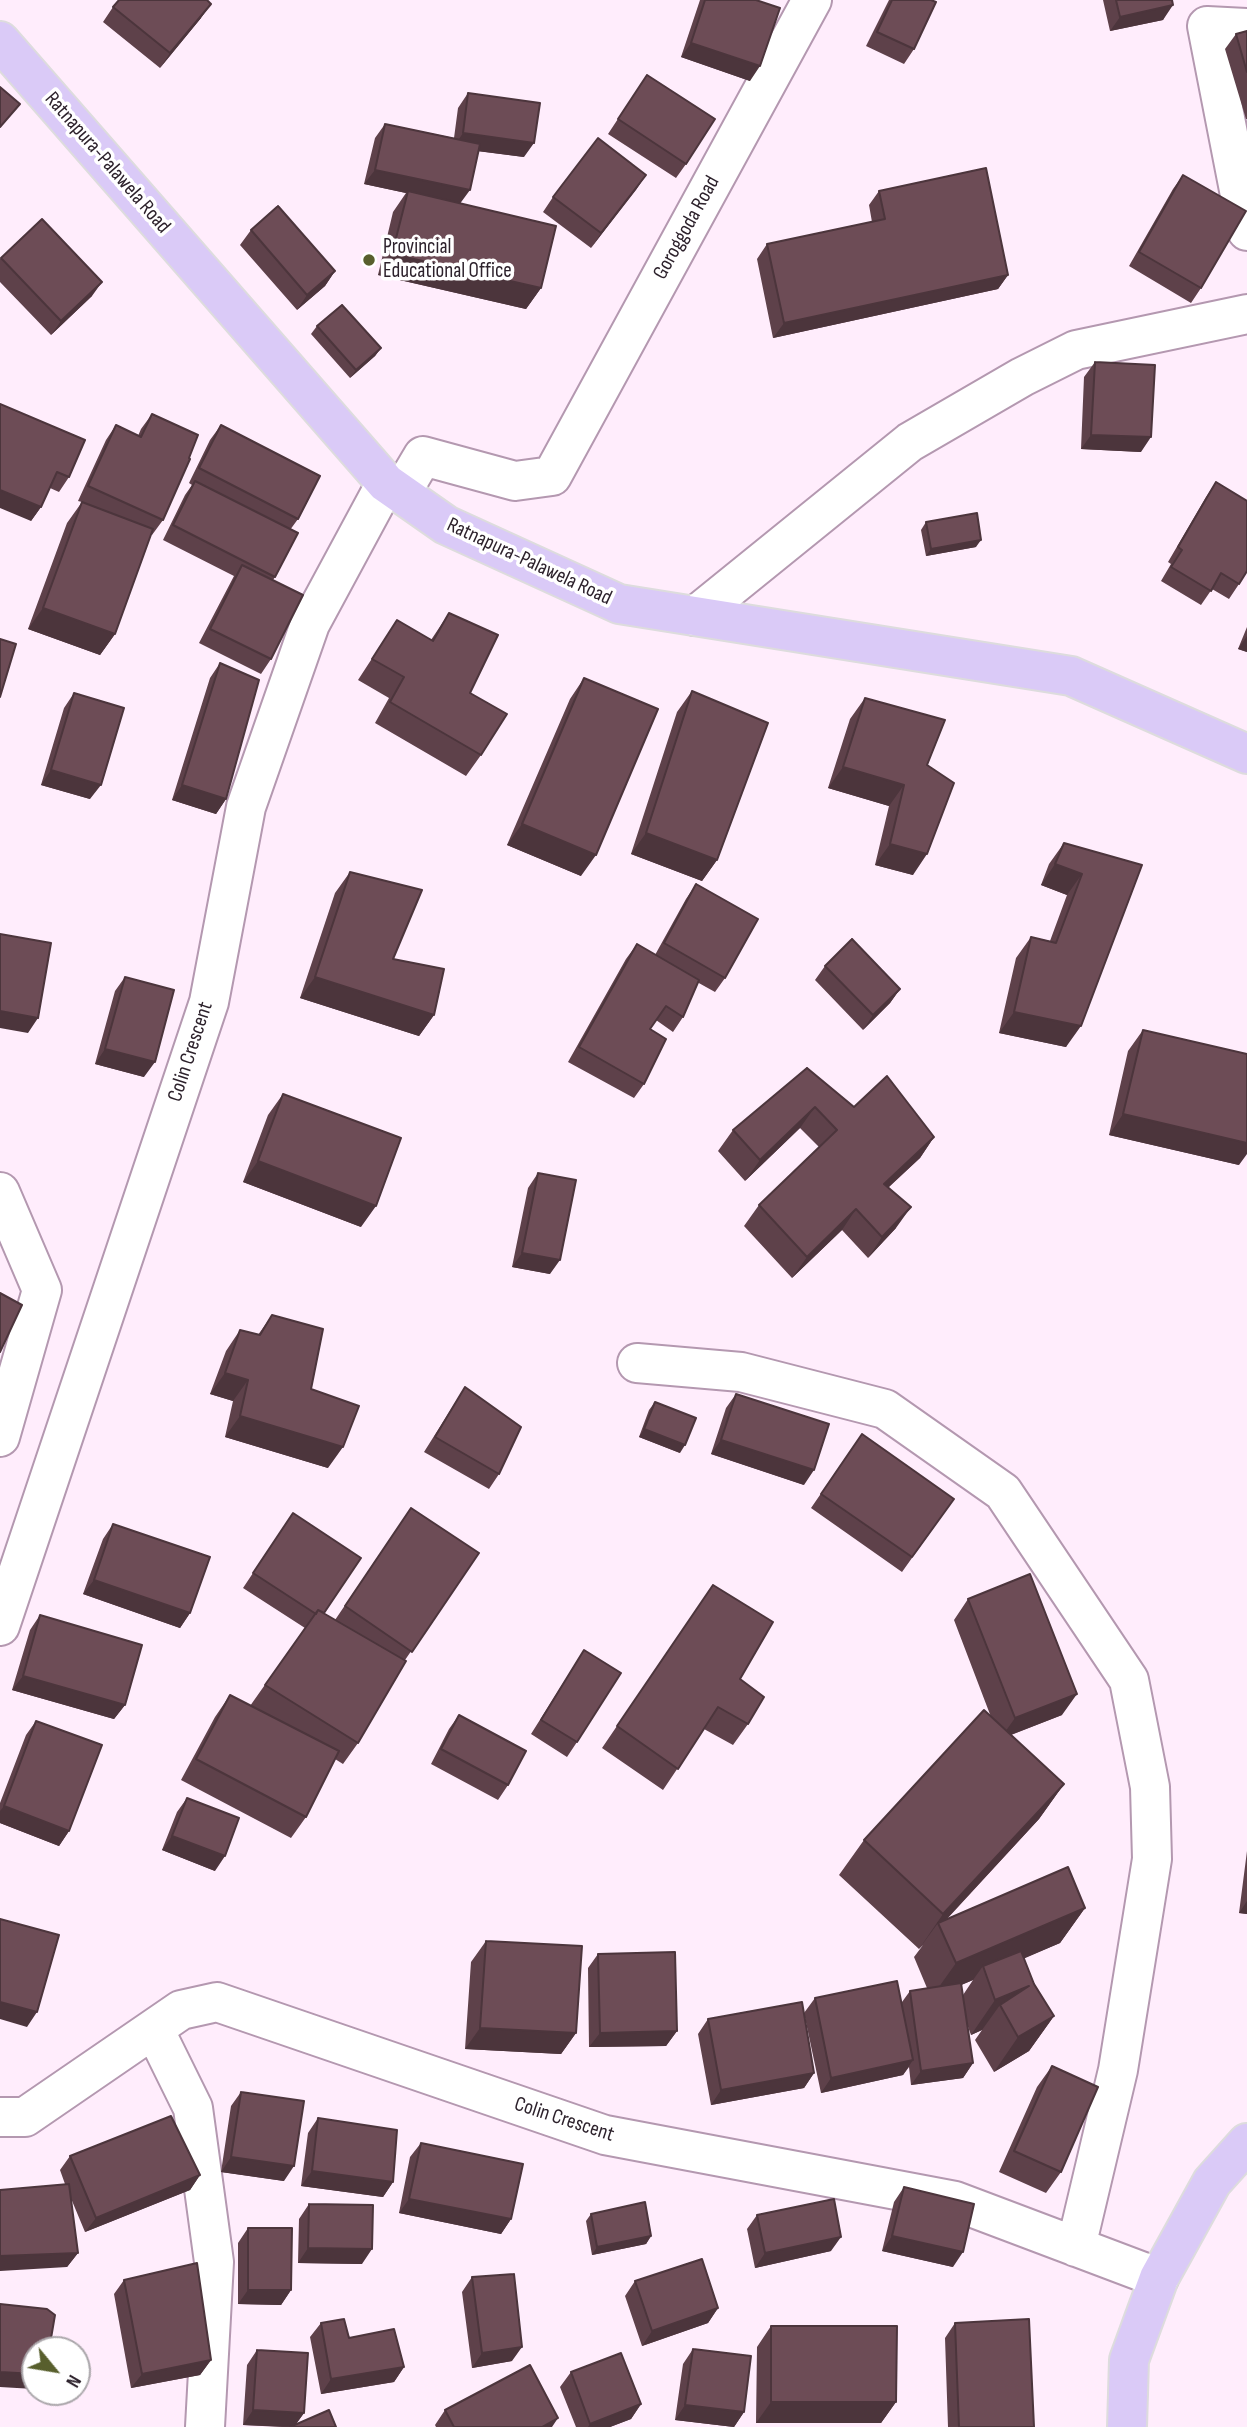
<!DOCTYPE html>
<style>
body{margin:0}
#map{position:relative;width:1247px;height:2427px;overflow:hidden;background:#ffedfc;font-family:"Sofia Sans Condensed",sans-serif}
canvas{display:block}
.north{position:absolute;left:21px;top:2336px;width:70px;height:70px;box-sizing:border-box;background:#fff;border:2px solid #aba7ab;border-radius:50%;rotate:120deg;font-size:19px;font-weight:700;line-height:28px;text-align:center;color:#2d222c}
.north::after{content:'';display:block;margin:auto;width:24px;height:32px;background:#585f2d;clip-path:polygon(50% 0,100% 100%,50% 72%,0 100%)}
</style>
<div id="map">
<canvas width="1247" height="2427"></canvas>
<div class="north">N</div>
</div>
<script>
const g = document.querySelector('canvas').getContext('2d');
g.lineJoin = 'round';
function toPath(rows) {
  const path = new Path2D();
  for (const r of rows) {
    path.moveTo(r[0], r[1]);
    for (let i = 2; i < r.length; i += 2) path.lineTo(r[i], r[i + 1]);
  }
  return path;
}
function strokePath(path, color, width, dash) {
  g.strokeStyle = color;
  g.lineWidth = width;
  g.lineCap = dash ? 'butt' : 'round';
  g.setLineDash(dash || []);
  g.stroke(path);
}
function fill(path, color) {
  g.fillStyle = color;
  g.fill(path, 'evenodd');
}
function label(font, color, halo, rows, align = 'center') {
  g.font = font + ' "Sofia Sans Condensed",sans-serif';
  g.lineWidth = 7;
  g.setLineDash([]);
  g.textBaseline = 'middle';
  g.strokeStyle = halo;
  g.fillStyle = color;
  for (const [text, x, y, turn = 0] of rows) {
    g.save();
    g.translate(x, y);
    g.rotate((+turn || 0) * Math.PI / 180);
    g.textAlign = isNaN(turn) ? turn : align;
    if (halo) g.strokeText(text, 0, 0);
    g.fillText(text, 0, 0);
    g.restore();
  }
}
const minor = toPath([
 [1247,28,1207,26,1247,231],
 [401,493,423,456,515,481,552,476,812,0],
 [695,616,910,442,1022,377,1076,350,1247,314],
 [0,1192,42,1290,0,1437],
 [637,1363,741,1372,885,1409,1003,1492,1129,1680,1150,1787,1152,1859,1118,2070,1076,2247],
 [0,1626,209,1002,246,807,310,624,386,483],
 [154,2029,193,2108,214,2262,205,2427],
 [0,2117,25,2117,181,2010,217,2002,605,2135,955,2201,1159,2278]
]);
const major = toPath([
 [0,41,386,483,446,525,619,604,1071,676,1247,754],
 [1127,2427,1129,2360,1159,2278,1212,2182,1247,2143]
]);
const wall = toPath([
 [700,0,756,0,750,81,681,57],
 [889,0,931,0,914,49,904,64,866,46],
 [1103,0,1172,0,1163,20,1110,31],
 [113,7,201,18,160,68,103,22],
 [1247,31,1247,119,1246,119,1225,49,1236,34],
 [647,75,686,164,676,178,608,134],
 [468,93,524,157,478,151,460,204,541,288,526,309,378,275,393,212,406,193,364,184,375,138,385,124,454,138,458,108],
 [646,175,591,248,543,212,553,197],
 [1183,175,1201,288,1191,303,1129,266,1173,189],
 [879,191,1008,275,998,289,773,338,757,259,767,244,872,222,869,205],
 [42,219,92,296,51,335,0,282,0,259],
 [251,230,335,271,325,286,297,310,240,245],
 [317,326,381,348,375,356,350,378,311,334],
 [1095,362,1141,452,1081,449,1084,377],
 [0,404,69,477,59,492,50,488,41,507,31,521],
 [152,414,163,520,152,535,151,534,115,634,100,655,28,629,67,523,82,502,78,501,106,440,116,425,138,436,141,429],
 [221,425,298,519,290,530,275,577,273,580,271,659,261,674,199,643,234,576,163,540,185,495,192,485,189,483,210,440],
 [1216,482,1239,584,1229,599,1212,589,1201,605,1161,581,1171,564,1168,562,1206,497],
 [926,522,976,547,926,556,921,530],
 [449,613,470,693,481,755,466,776,375,723,389,698,358,680,397,620,431,640],
 [1247,627,1247,652,1238,649],
 [220,663,226,799,216,814,172,800,210,678],
 [584,678,581,876,507,845,570,699],
 [692,691,717,860,702,881,631,854,677,712],
 [74,693,90,799,41,785,64,708],
 [865,698,927,765,913,875,875,865,889,806,828,788,850,719],
 [1064,843,1142,865,1066,1047,999,1033,1016,958,1031,937,1050,941,1067,895,1041,885,1049,864],
 [350,872,393,959,434,1015,419,1036,300,998,335,893],
 [696,884,725,978,715,992,697,982,683,1017,673,1032,656,1020,650,1029,644,1084,634,1098,568,1062,626,959,637,944,655,955,686,899],
 [825,966,900,989,890,1003,863,1030,815,980],
 [125,977,144,1077,95,1064,115,991],
 [1143,1030,1239,1165,1109,1135,1128,1051],
 [807,1068,854,1107,934,1137,920,1158,888,1188,896,1228,868,1258,842,1230,792,1278,744,1226,759,1205,819,1147,800,1128,745,1181,718,1151,733,1130],
 [283,1094,361,1227,243,1182,268,1115],
 [538,1173,550,1274,512,1267,528,1188],
 [272,1315,311,1389,328,1468,225,1437,233,1401,210,1394,226,1351,240,1330,258,1335],
 [465,1387,499,1474,489,1489,424,1452],
 [736,1394,804,1485,711,1454,726,1408],
 [655,1402,680,1453,639,1437,649,1410],
 [862,1434,954,1499,902,1572,811,1508],
 [411,1508,479,1553,405,1660,358,1743,343,1764,335,1759,306,1817,291,1838,181,1780,215,1717,230,1695,250,1706,305,1628,243,1588,293,1513,324,1613,335,1620],
 [113,1524,190,1613,180,1628,83,1594,103,1539],
 [713,1585,740,1679,748,1724,733,1745,704,1729,663,1790,602,1748],
 [968,1599,1062,1715,1011,1735,1064,1784,1039,1819,947,1919,1085,1908,1060,1943,1024,1958,1034,1984,1054,2016,1029,2051,994,2072,975,2040,982,2030,971,2035,967,2024,973,2063,963,2078,911,2085,909,2067,903,2075,821,2093,804,2013,815,1998,902,2002,910,1991,927,1988,914,1957,923,1945,919,1949,839,1875,864,1840,991,1717,954,1620],
 [973,1980,963,1995,961,1985],
 [40,1615,125,1705,114,1719,12,1690,30,1630],
 [584,1650,577,1742,567,1757,531,1734],
 [459,1715,508,1785,498,1800,431,1764,449,1729],
 [36,1721,69,1831,59,1846,0,1823,0,1803,26,1735],
 [187,1798,215,1871,162,1850,177,1812],
 [1247,1851,1247,1914,1239,1913],
 [486,1941,576,2033,561,2054,465,2049,471,1962],
 [598,1954,677,2031,666,2046,589,2047,588,1968],
 [708,2019,814,2073,804,2088,711,2105,698,2034],
 [1052,2066,1061,2172,1046,2193,999,2172,1037,2087],
 [241,2092,284,2181,221,2172,231,2106],
 [318,2118,393,2182,383,2197,301,2186,308,2133],
 [421,2143,511,2219,501,2234,399,2213,410,2157],
 [70,2156,200,2175,190,2190,85,2232,70,2196,78,2253,67,2267,65,2184,60,2170],
 [904,2187,953,2267,882,2251,894,2202],
 [309,2204,362,2264,298,2263,299,2219],
 [591,2214,651,2236,646,2244,592,2255,586,2221],
 [757,2215,831,2251,755,2268,747,2229],
 [248,2228,291,2290,281,2305,238,2304,238,2243],
 [472,2277,512,2361,472,2368,462,2292],
 [124,2280,211,2360,200,2375,131,2388,114,2294],
 [635,2281,718,2308,708,2323,642,2346,625,2296],
 [321,2323,349,2338,404,2367,394,2382,321,2394,310,2337],
 [955,2323,1034,2427,948,2427,945,2338],
 [771,2326,896,2402,881,2423,756,2423,757,2347],
 [693,2349,744,2412,734,2427,675,2420,683,2364],
 [257,2350,304,2413,296,2424,336,2427,282,2427,243,2425,247,2365],
 [571,2372,641,2404,631,2419,610,2427,576,2427,560,2387],
 [445,2410,552,2427,436,2427,435,2425]
]);
const shadedWall = toPath([
 [211,4,201,18,160,68,170,53],
 [1173,5,1163,20,1110,31,1120,17],
 [691,43,760,66,750,81,681,57],
 [463,133,534,143,524,157,453,148],
 [375,170,470,190,459,205,408,191,406,193,364,184],
 [646,175,636,190,591,248,601,233],
 [392,254,541,288,526,309,378,275],
 [335,271,325,286,297,310,307,295],
 [1008,275,998,289,773,338,784,323],
 [102,282,92,296,51,335,61,321],
 [381,348,375,356,350,378,356,370],
 [1091,435,1151,437,1141,452,1081,449],
 [0,490,41,507,31,521,0,508],
 [981,540,976,547,926,556,931,549],
 [43,608,115,634,100,655,28,629],
 [1247,636,1247,652,1238,649],
 [843,767,904,785,889,806,828,788],
 [51,770,101,785,90,799,41,785],
 [182,785,226,799,216,814,172,800],
 [522,824,596,855,581,876,507,845],
 [646,833,717,860,702,881,631,854],
 [890,844,927,854,913,875,875,865],
 [1055,864,1082,874,1067,895,1041,885],
 [315,977,434,1015,419,1036,300,998],
 [900,989,890,1003,863,1030,873,1015],
 [0,1011,38,1018,28,1033,0,1028],
 [1014,1012,1081,1026,1066,1047,999,1033],
 [105,1049,155,1062,144,1077,95,1064],
 [815,1107,800,1128,745,1181,760,1160],
 [1123,1114,1247,1143,1247,1154,1239,1165,1109,1135],
 [934,1137,920,1158,869,1205,884,1184],
 [258,1161,376,1206,361,1227,243,1182],
 [911,1207,896,1228,868,1258,882,1237],
 [856,1209,842,1230,792,1278,807,1257],
 [522,1253,560,1260,550,1274,512,1267],
 [225,1373,248,1380,233,1401,210,1394],
 [240,1416,343,1447,328,1468,225,1437],
 [644,1429,685,1445,680,1453,639,1437],
 [721,1440,814,1470,804,1485,711,1454],
 [94,1580,190,1613,180,1628,83,1594],
 [23,1676,125,1705,114,1719,12,1690],
 [1077,1694,1062,1715,1000,1739,1015,1718],
 [1064,1784,1039,1819,940,1926,938,1923,919,1949,943,1914],
 [4,1806,69,1831,59,1846,0,1823,0,1811],
 [172,1836,225,1856,215,1871,162,1850],
 [1247,1901,1247,1914,1239,1913],
 [1085,1908,1060,1943,986,1975,983,1966,973,1980,931,1998,956,1963],
 [1029,1986,1000,2005,982,2030,971,2035,995,2000],
 [0,2002,37,2012,27,2027,0,2019],
 [1054,2016,1029,2051,994,2072,1018,2037],
 [480,2028,576,2033,561,2054,465,2049],
 [677,2031,666,2046,589,2047,600,2033],
 [913,2060,903,2075,821,2093,831,2078],
 [973,2063,963,2078,911,2085,921,2071],
 [814,2073,804,2088,711,2105,721,2090],
 [231,2157,294,2166,284,2181,221,2172],
 [312,2171,393,2182,383,2197,301,2186],
 [200,2175,190,2190,85,2232,96,2218],
 [409,2199,511,2219,501,2234,399,2213],
 [651,2236,646,2244,592,2255,597,2247],
 [892,2236,963,2252,953,2267,882,2251],
 [841,2237,831,2251,755,2268,765,2253],
 [308,2248,372,2249,362,2264,298,2263],
 [78,2253,67,2267,0,2271,0,2256],
 [248,2290,291,2290,281,2305,238,2304],
 [718,2308,708,2323,642,2346,652,2331],
 [522,2347,512,2361,472,2368,482,2353],
 [211,2360,200,2375,131,2388,142,2374],
 [404,2367,394,2382,321,2394,331,2379],
 [0,2372,35,2374,35,2388,34,2389,0,2387],
 [771,2402,896,2402,881,2423,756,2423],
 [641,2404,631,2419,610,2427,588,2427,590,2424],
 [685,2405,744,2412,734,2427,675,2420],
 [253,2410,304,2413,294,2427,243,2425],
 [558,2418,552,2427,542,2427]
]);
const building = toPath([
 [119,0,207,0,211,4,170,53,113,7,119,0],
 [705,0,756,0,780,8,760,66,691,43,705,0],
 [892,0,931,0,936,2,914,49,877,32,892,0],
 [1116,0,1172,0,1173,5,1120,17,1116,0],
 [1247,31,1247,72,1236,34,1247,31],
 [647,75,715,119,686,164,618,119,647,75],
 [0,87,20,104,0,127,0,87],
 [468,93,540,103,534,143,463,133,468,93],
 [385,124,480,144,470,190,375,170,385,124],
 [598,138,646,175,601,233,553,197,598,138],
 [986,168,1008,275,784,323,767,244,885,219,879,191,986,168],
 [1183,175,1246,211,1201,288,1139,252,1183,175],
 [408,191,556,226,541,288,392,254,408,191],
 [278,206,335,271,307,295,251,230,278,206],
 [42,219,102,282,61,321,1,258,42,219],
 [342,305,381,348,356,370,317,326,342,305],
 [1095,362,1155,365,1151,437,1091,435,1095,362],
 [0,404,85,440,69,477,57,472,41,507,0,490,0,404],
 [152,414,198,435,189,458,190,459,163,520,88,486,116,425,141,437,152,414],
 [221,425,320,476,298,519,199,468,221,425],
 [195,481,298,533,275,577,173,525,195,481],
 [1216,482,1247,501,1247,571,1239,584,1221,573,1211,591,1171,567,1182,550,1178,547,1216,482],
 [82,502,153,529,115,634,43,608,82,502],
 [977,513,981,540,931,549,926,522,977,513],
 [242,565,303,595,271,659,210,629,242,565],
 [449,613,498,635,470,693,507,714,481,755,390,702,404,677,372,659,397,620,433,641,449,613],
 [0,639,16,644,0,697,0,639],
 [220,663,259,680,226,799,182,785,220,663],
 [584,678,658,709,596,855,522,824,584,678],
 [692,691,768,723,717,860,646,833,692,691],
 [74,693,124,708,101,785,51,770,74,693],
 [865,698,945,720,927,765,954,783,927,854,890,844,904,785,843,767,865,698],
 [1064,843,1142,865,1081,1026,1014,1012,1031,937,1056,943,1082,874,1055,864,1064,843],
 [350,872,422,890,393,959,444,969,434,1015,315,977,350,872],
 [696,884,758,919,725,978,664,943,696,884],
 [0,934,51,943,38,1018,0,1011,0,934],
 [852,939,900,989,873,1015,825,966,852,939],
 [637,944,699,980,683,1017,666,1006,650,1029,666,1039,644,1084,579,1047,637,944],
 [125,977,174,990,155,1062,105,1049,125,977],
 [1143,1030,1247,1054,1247,1143,1123,1114,1143,1030],
 [807,1068,854,1107,887,1076,934,1137,884,1184,911,1207,882,1237,856,1209,807,1257,759,1205,837,1130,815,1107,760,1160,733,1130,807,1068],
 [283,1094,401,1138,376,1206,258,1161,283,1094],
 [538,1173,576,1180,560,1260,522,1253,538,1173],
 [0,1293,22,1305,0,1352,0,1293],
 [272,1315,323,1329,311,1389,359,1406,343,1447,240,1416,248,1380,225,1373,240,1330,260,1335,272,1315],
 [465,1387,521,1427,499,1474,435,1437,465,1387],
 [736,1394,829,1424,814,1470,721,1440,736,1394],
 [655,1402,696,1418,685,1445,644,1429,655,1402],
 [862,1434,954,1499,912,1557,821,1494,862,1434],
 [411,1508,479,1553,412,1652,345,1606,411,1508],
 [293,1513,361,1558,324,1613,318,1610,316,1614,253,1573,293,1513],
 [113,1524,210,1557,190,1613,94,1580,113,1524],
 [1030,1574,1077,1694,1015,1718,968,1599,1030,1574],
 [713,1585,773,1622,740,1679,764,1697,748,1724,718,1707,678,1769,617,1726,713,1585],
 [318,1610,406,1661,358,1743,265,1685,318,1610],
 [40,1615,142,1645,125,1705,23,1676,40,1615],
 [584,1650,621,1673,577,1742,541,1720,584,1650],
 [230,1695,339,1751,306,1817,196,1759,230,1695],
 [984,1710,1064,1784,943,1914,864,1840,984,1710],
 [459,1715,526,1751,508,1785,441,1749,459,1715],
 [36,1721,102,1745,69,1831,4,1806,36,1721],
 [187,1798,239,1818,225,1856,172,1836,187,1798],
 [1068,1867,1085,1908,956,1963,938,1923,1068,1867],
 [0,1919,59,1935,37,2012,0,2002,0,1919],
 [486,1941,582,1946,576,2033,480,2028,486,1941],
 [1021,1951,1034,1984,1054,2016,1018,2037,1000,2005,1029,1986,995,2000,983,1966,1021,1951],
 [675,1952,677,2031,600,2033,598,1954,675,1952],
 [897,1981,913,2060,831,2078,815,1998,897,1981],
 [961,1983,973,2063,921,2071,910,1991,961,1983],
 [802,2002,814,2073,721,2090,708,2019,802,2002],
 [1052,2066,1098,2087,1061,2172,1014,2151,1052,2066],
 [241,2092,304,2101,294,2166,231,2157,241,2092],
 [171,2116,200,2175,96,2218,70,2156,171,2116],
 [318,2118,397,2130,393,2182,312,2171,318,2118],
 [421,2143,523,2164,511,2219,409,2199,421,2143],
 [69,2184,78,2253,0,2256,0,2190,69,2184],
 [904,2187,974,2204,963,2252,892,2236,904,2187],
 [834,2199,841,2237,765,2253,757,2215,834,2199],
 [645,2202,651,2236,597,2247,591,2214,645,2202],
 [309,2204,373,2205,372,2249,308,2248,309,2204],
 [248,2228,292,2228,291,2290,248,2290,248,2228],
 [702,2259,718,2308,652,2331,635,2281,702,2259],
 [197,2263,211,2360,142,2374,124,2280,197,2263],
 [514,2274,522,2347,482,2353,472,2277,514,2274],
 [0,2304,47,2309,55,2315,49,2350,35,2350,35,2374,0,2372,0,2304],
 [344,2319,349,2338,394,2329,404,2367,331,2379,321,2323,344,2319],
 [1029,2319,1034,2427,959,2427,955,2323,1029,2319],
 [771,2326,897,2326,896,2402,771,2402,771,2326],
 [693,2349,751,2356,744,2412,685,2405,693,2349],
 [257,2350,308,2353,304,2413,253,2410,257,2350],
 [621,2353,641,2404,590,2424,571,2372,621,2353],
 [530,2365,558,2418,542,2427,454,2427,445,2410,530,2365],
 [329,2410,336,2427,290,2427,329,2410]
]);
const markers = [
 [369,260,7,"#585f2d"]
];
const streetNames = [
 ["Ratnapura-Palawela Road",107,163,49],
 ["Goroggoda Road",687,228,-61],
 ["Ratnapura-Palawela Road",529,562,25],
 ["Colin Crescent",191,1052,-72],
 ["Colin Crescent",564,2120,18]
];
const poiNames = [
 ["Provincial",383,248],
 ["Educational Office",383,272]
];
strokePath(minor, '#b498b0', 42);
strokePath(major, '#dddcdd', 42);
strokePath(minor, '#fff', 38);
strokePath(major, '#dacaf7', 38);
fill(wall, '#5e414a');
fill(shadedWall, '#4c353c');
fill(building, '#6d4c56');
strokePath(building, '#4c353c', 2);
for (const [x, y, r, color] of markers) {
  const dot = new Path2D();
  dot.arc(x, y, r, 0, 2 * Math.PI);
  g.fillStyle = color;
  g.fill(dot);
  strokePath(dot, '#fff', 2.5);
}
label('21px', '#2d222c', '#fff', streetNames);
label('21px', '#2d222c', '#fff', poiNames, 'left');
</script>
